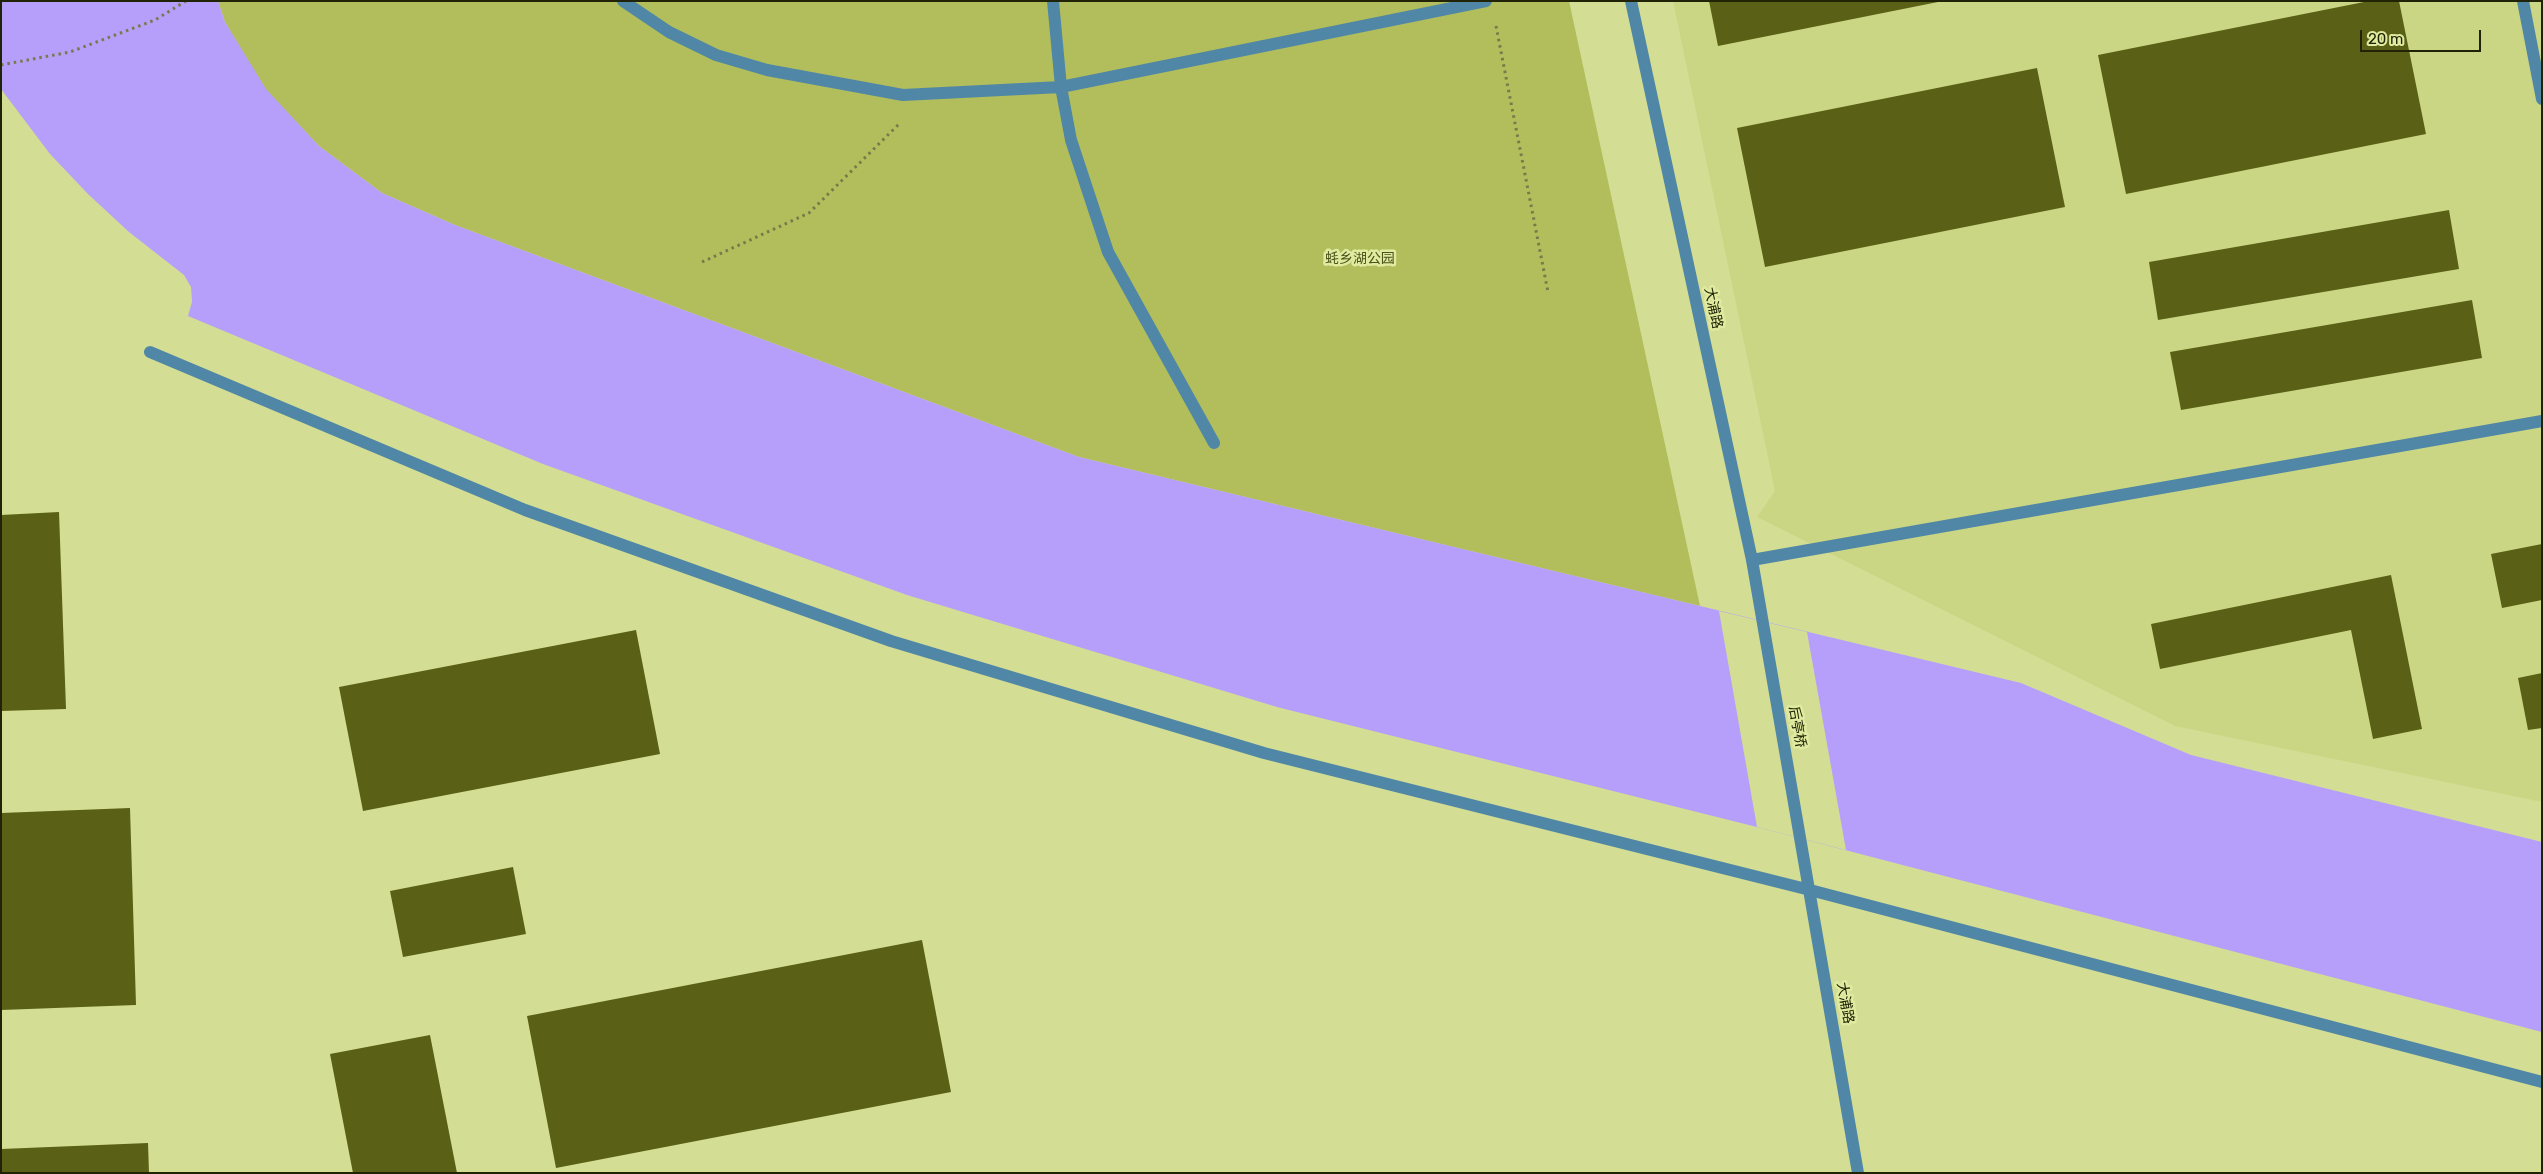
<!DOCTYPE html>
<meta charset="utf-8">
<style>
body{margin:0}
#map{position:relative;width:2543px;height:1174px;overflow:hidden;background:#d3dd94;font-family:Rubik,sans-serif}
canvas{display:block}
.frame{position:absolute;inset:0;border:2px solid #202305;pointer-events:none}
.scale{position:absolute;left:2360px;top:30px;width:121px;height:22px;box-sizing:border-box;border:2px solid #202305;border-top:0;padding-left:6px;font-size:15px;line-height:18px;white-space:nowrap;color:#202305;-webkit-text-stroke:4px #e0eba0;paint-order:stroke}
</style>
<div id="map">
<canvas width="2543" height="1174"></canvas>
<div class="frame"></div>
<div class="scale">20 m</div>
</div>
<script>
const g = document.querySelector('canvas').getContext('2d');
g.lineJoin = 'round';
function fill(path, color) {
  g.fillStyle = color;
  g.fill(path, 'evenodd');
}
function toPath(rows) {
  const path = new Path2D();
  for (const r of rows) {
    path.moveTo(r[0], r[1]);
    for (let i = 2; i < r.length; i += 2) path.lineTo(r[i], r[i + 1]);
  }
  return path;
}
function strokePath(path, color, width, dash) {
  g.strokeStyle = color;
  g.lineWidth = width;
  g.lineCap = dash ? 'butt' : 'round';
  g.setLineDash(dash || []);
  g.stroke(path);
}
function label(font, color, halo, rows, align = 'center') {
  g.font = font + ' Rubik,"Noto Sans SC",sans-serif';
  g.lineWidth = 5;
  g.setLineDash([]);
  g.textBaseline = 'middle';
  g.strokeStyle = halo;
  g.fillStyle = color;
  for (const [text, x, y, turn = 0] of rows) {
    g.save();
    g.translate(x, y);
    g.rotate((+turn || 0) * Math.PI / 180);
    g.textAlign = isNaN(turn) ? turn : align;
    if (halo) g.strokeText(text, 0, 0);
    g.fillText(text, 0, 0);
    g.restore();
  }
}
const built = toPath([
 [1673,1,2542,1,2542,802,2175,726,1757,517,1775,491]
]);
const green = toPath([
 [218,1,1569,1,1700,606,1079,457,455,225,382,193,319,146,265,89,225,22]
]);
const water = toPath([
 [1,1,218,1,225,22,266,89,319,146,382,193,455,225,1079,457,2021,683,2191,755,2542,842,2542,1032,1757,827,1277,707,907,595,543,464,188,316,192,302,191,287,184,275,129,232,88,194,50,154,1,89]
]);
const pier = toPath([
 [1719,611,1807,632,1846,850,1757,827]
]);
const building = toPath([
 [1709,1,1938,1,1938,2,1718,46],
 [2369,1,2399,1,2426,134,2126,194,2098,55],
 [2037,68,2065,207,1765,267,1737,128],
 [2449,210,2459,269,2158,320,2149,262],
 [2472,300,2482,358,2181,410,2170,352],
 [59,512,66,709,1,711,1,515],
 [2542,544,2542,600,2502,608,2491,554],
 [2391,575,2422,729,2373,739,2351,630,2160,669,2151,624],
 [636,630,660,754,363,811,339,687],
 [2542,673,2542,728,2528,730,2518,678],
 [130,808,136,1005,1,1010,1,813],
 [513,867,526,934,403,957,390,891],
 [922,940,951,1092,556,1168,527,1016],
 [430,1035,457,1173,353,1173,330,1054],
 [148,1143,149,1173,1,1173,1,1149]
]);
const path = toPath([
 [1496,26,1548,292],
 [1,65,70,52,155,20,186,1],
 [702,262,809,213,900,123]
]);
const minor = toPath([
 [623,1,669,32,716,55,767,70,903,95,1061,87,1486,1],
 [1053,1,1061,87,1071,140,1108,252,1214,443],
 [1631,1,1752,560,1858,1173],
 [2523,1,2542,99],
 [150,352,525,510,891,641,1264,753,1810,890,2542,1082],
 [1752,560,2542,421]
]);
const parkNames = [
 ["蚝乡湖公园",1360,259]
];
const streetNames = [
 ["大浦路",1713,308,78],
 ["后亭桥",1797,727,80],
 ["大浦路",1845,1003,80]
];
fill(built, '#cbd684');
fill(green, '#b2be5c');
fill(water, '#b69efb');
fill(pier, '#d3dd94');
fill(building, '#5a6116');
strokePath(path, '#757b49', 3, [2.5, 4]);
strokePath(minor, '#5087a6', 12);
label('14px', '#4d531b', '#e0eba0', parkNames);
label('14px', '#202305', '#e0eba0', streetNames);
</script>
